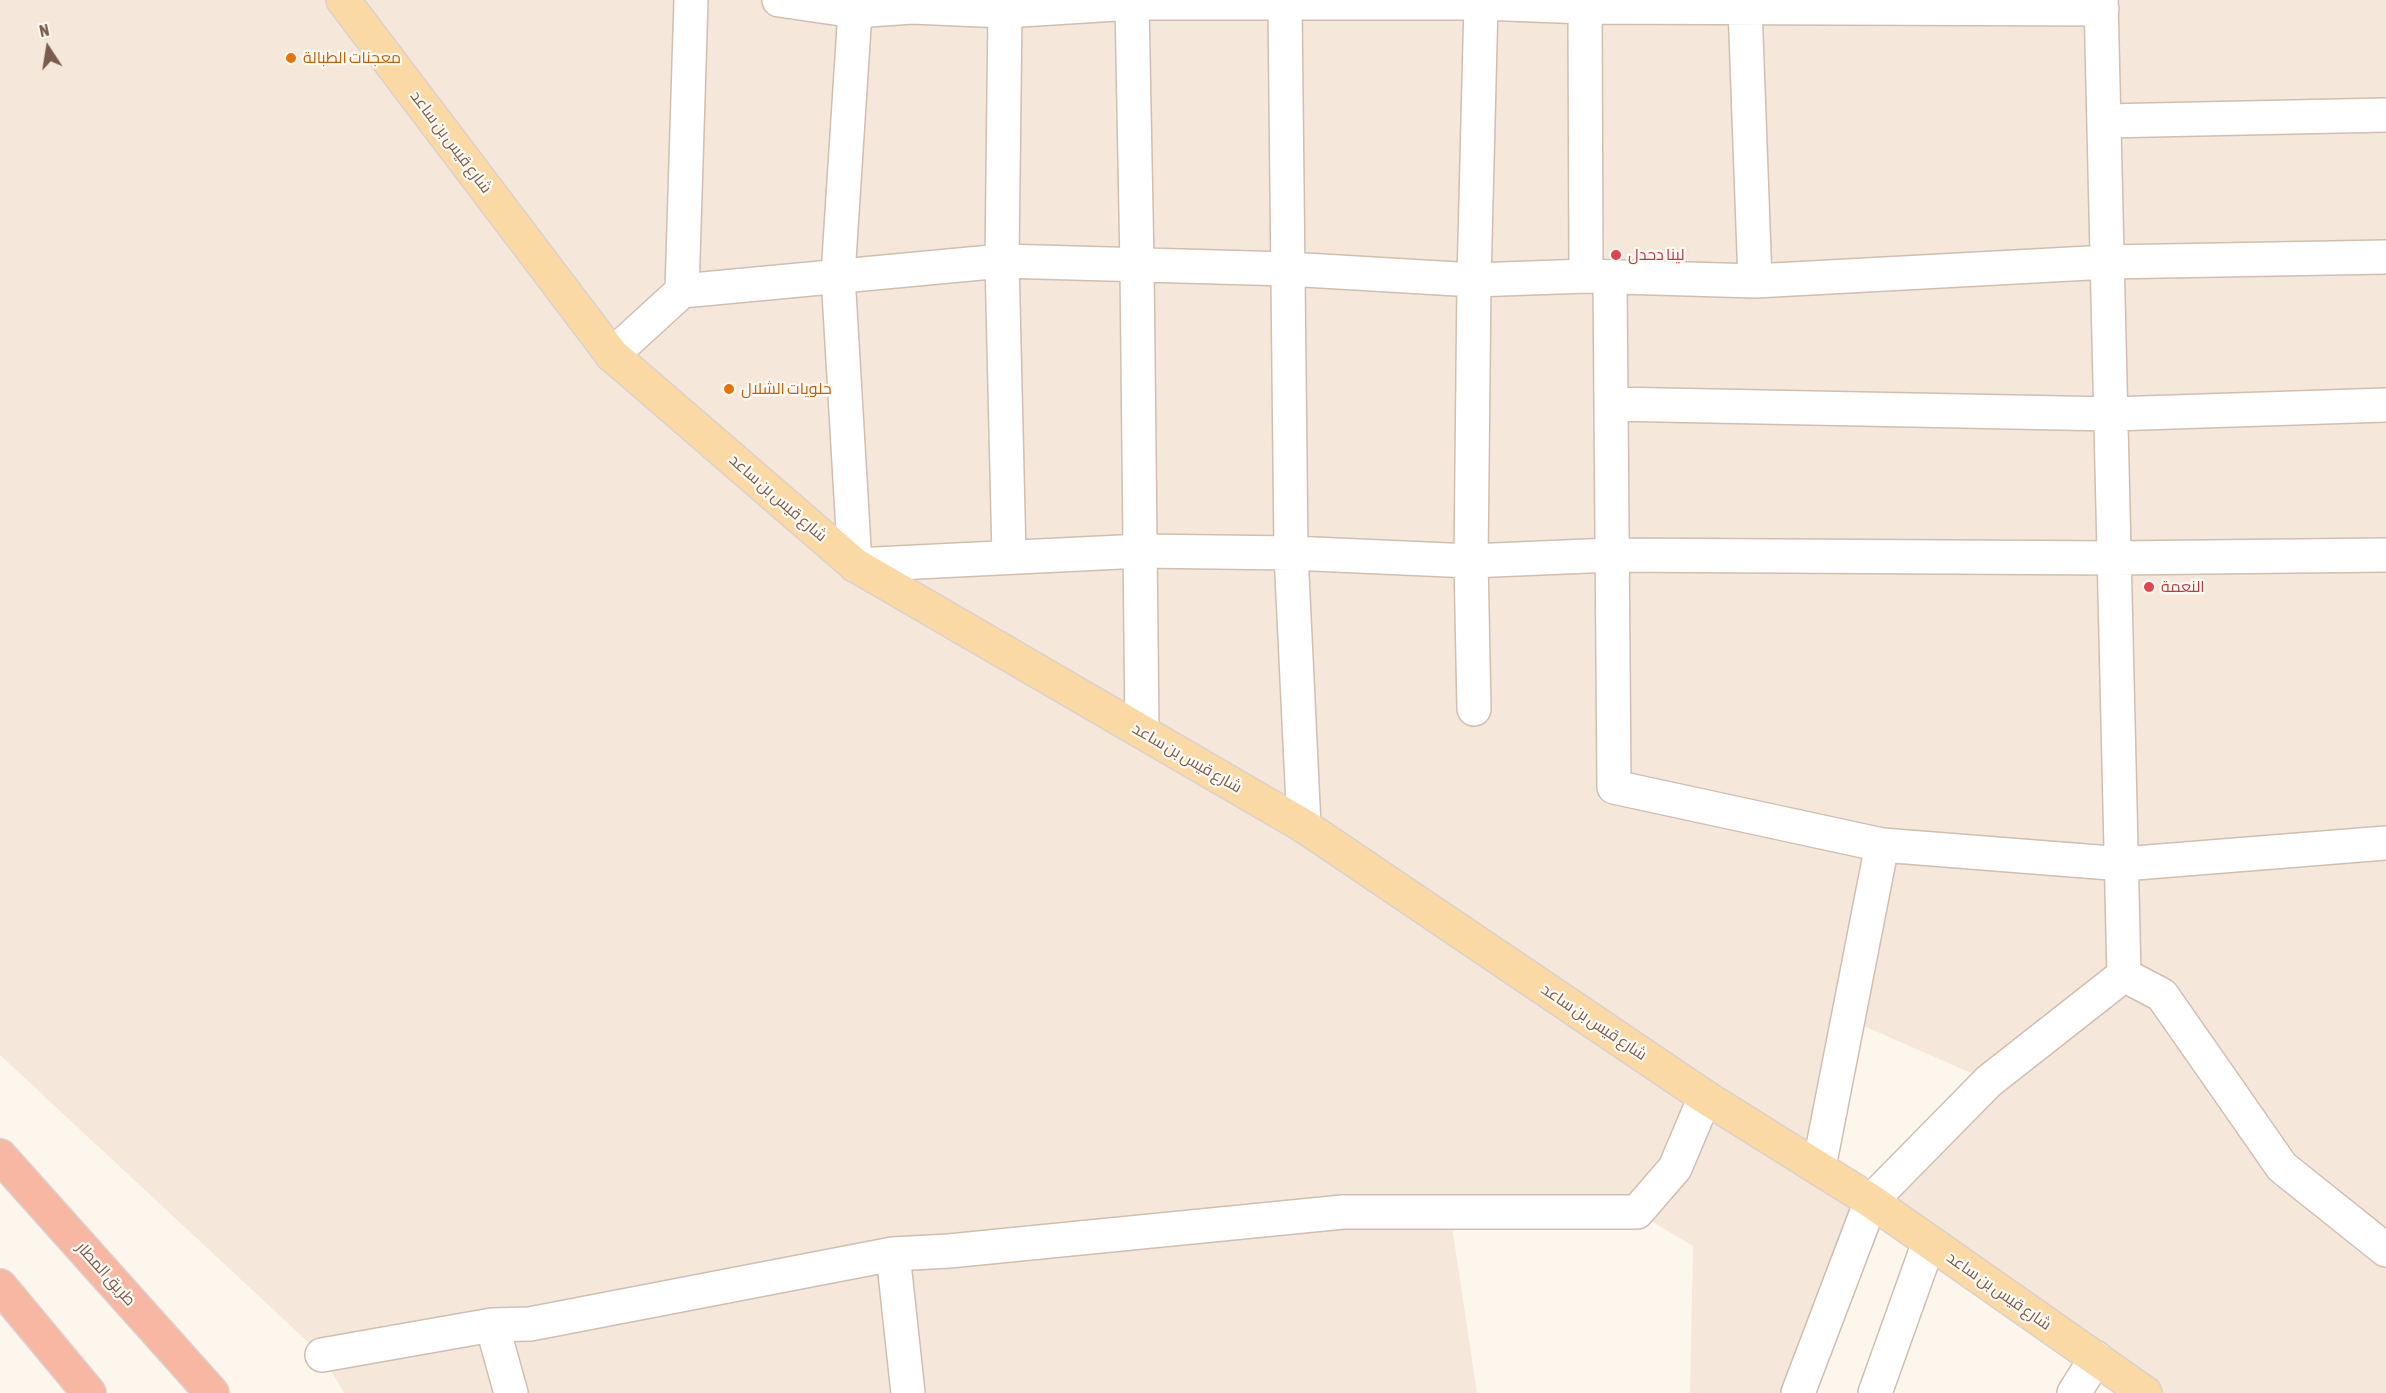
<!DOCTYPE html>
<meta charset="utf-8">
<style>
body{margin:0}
#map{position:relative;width:2386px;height:1393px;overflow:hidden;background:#fdf6ec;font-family:"Asap Condensed",sans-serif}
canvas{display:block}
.north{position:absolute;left:18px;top:18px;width:60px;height:60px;-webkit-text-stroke:4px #fffaf3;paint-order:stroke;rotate:348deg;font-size:16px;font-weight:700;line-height:24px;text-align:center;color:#7a5c4d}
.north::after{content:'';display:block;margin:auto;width:21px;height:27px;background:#7a5c4d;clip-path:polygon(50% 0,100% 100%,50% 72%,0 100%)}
</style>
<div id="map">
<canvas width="2386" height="1393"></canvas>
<div class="north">N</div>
</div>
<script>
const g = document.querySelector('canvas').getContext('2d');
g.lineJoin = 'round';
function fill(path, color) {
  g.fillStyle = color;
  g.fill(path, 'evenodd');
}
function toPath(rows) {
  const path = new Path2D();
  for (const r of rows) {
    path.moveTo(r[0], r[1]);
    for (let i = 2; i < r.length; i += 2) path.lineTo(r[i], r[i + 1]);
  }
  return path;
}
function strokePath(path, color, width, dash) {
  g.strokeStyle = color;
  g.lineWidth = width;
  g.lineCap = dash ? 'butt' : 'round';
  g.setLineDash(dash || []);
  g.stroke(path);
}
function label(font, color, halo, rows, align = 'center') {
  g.font = font + ' "Asap Condensed",Cairo,sans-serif';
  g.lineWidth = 4.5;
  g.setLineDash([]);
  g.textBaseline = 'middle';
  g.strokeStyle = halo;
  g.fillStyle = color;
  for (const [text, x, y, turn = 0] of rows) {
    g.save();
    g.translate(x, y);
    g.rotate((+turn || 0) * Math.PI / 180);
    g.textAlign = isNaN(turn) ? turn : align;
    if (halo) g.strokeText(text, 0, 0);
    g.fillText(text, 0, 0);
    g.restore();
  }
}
const residential = toPath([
 [0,0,2386,0,2386,1393,2145,1393,1872,1201,1798,1393,1690,1393,1693,1246,1636,1212,1450,1213,1477,1393,344,1393,322,1355,0,1055],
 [1848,1019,1989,1081,1872,1201,1819,1167]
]);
const minor = toPath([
 [779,0,855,11,912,7,1005,11,1132,3,1481,3,1585,7,2102,9],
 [2101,0,2124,975],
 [1132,3,1137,265,1142,731],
 [1285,5,1291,553,1304,826],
 [1585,7,1586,276],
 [1745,7,1755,281],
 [855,11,838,275,855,565,1141,551,1291,553,1471,561,1611,555,2116,558,2386,555],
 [1005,11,1002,261,1009,556],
 [2105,121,2386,115],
 [1610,277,1614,787,1882,845,2123,864,2386,843],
 [682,291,691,0],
 [612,355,682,291,1002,261,1288,269,1474,280,1586,276,1755,281,2108,262,2386,257],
 [1611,404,2112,414,2386,405],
 [1474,709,1471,561,1474,280,1481,3],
 [1819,1167,1882,845],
 [893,1254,908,1393],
 [322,1355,492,1325],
 [511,1393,492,1325,530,1324,893,1254,949,1251,1343,1212,1637,1212,1675,1168,1705,1097],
 [1798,1393,1871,1201,1989,1081,2124,975,2162,995,2282,1167,2386,1250],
 [1875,1393,1929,1242],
 [2074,1393,2096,1358]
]);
const major = toPath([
 [343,0,612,355,855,565,1304,826,1705,1097,1871,1201,2145,1393]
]);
const highway = toPath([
 [0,1156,212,1393],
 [0,1286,89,1393]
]);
const markers = [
 [291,58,6,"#e8710a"],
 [1616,255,6,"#e0444e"],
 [729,389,6,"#e8710a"],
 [2149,587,6,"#e0444e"]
];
const foodNames = [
 ["معجنات الطبالة",303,58],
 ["حلويات الشلال",741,389]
];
const streetNames = [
 ["شارع قيس بن ساعد",451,142,53],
 ["شارع قيس بن ساعد",778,498,41],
 ["شارع قيس بن ساعد",1187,758,30],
 ["شارع قيس بن ساعد",1594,1022,34],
 ["طريق المطار",106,1274,48],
 ["شارع قيس بن ساعد",1999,1291,35]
];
const healthNames = [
 ["لينا دحدل",1628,255],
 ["النعمة",2161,587]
];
fill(residential, '#f5e8da');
strokePath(minor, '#d1beb0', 36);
strokePath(major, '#dad1cd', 36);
strokePath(highway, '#dad1cd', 36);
strokePath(minor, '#fff', 33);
strokePath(major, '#fbd9a5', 33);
strokePath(highway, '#f7b7a3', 33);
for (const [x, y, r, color] of markers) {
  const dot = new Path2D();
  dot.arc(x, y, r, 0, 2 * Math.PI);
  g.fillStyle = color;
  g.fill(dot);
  strokePath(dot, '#fffaf3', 2);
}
label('16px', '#c56008', '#fffaf3', foodNames, 'left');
label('16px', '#7a5c4d', '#fffaf3', streetNames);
label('16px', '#be3a42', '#fffaf3', healthNames, 'left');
</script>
